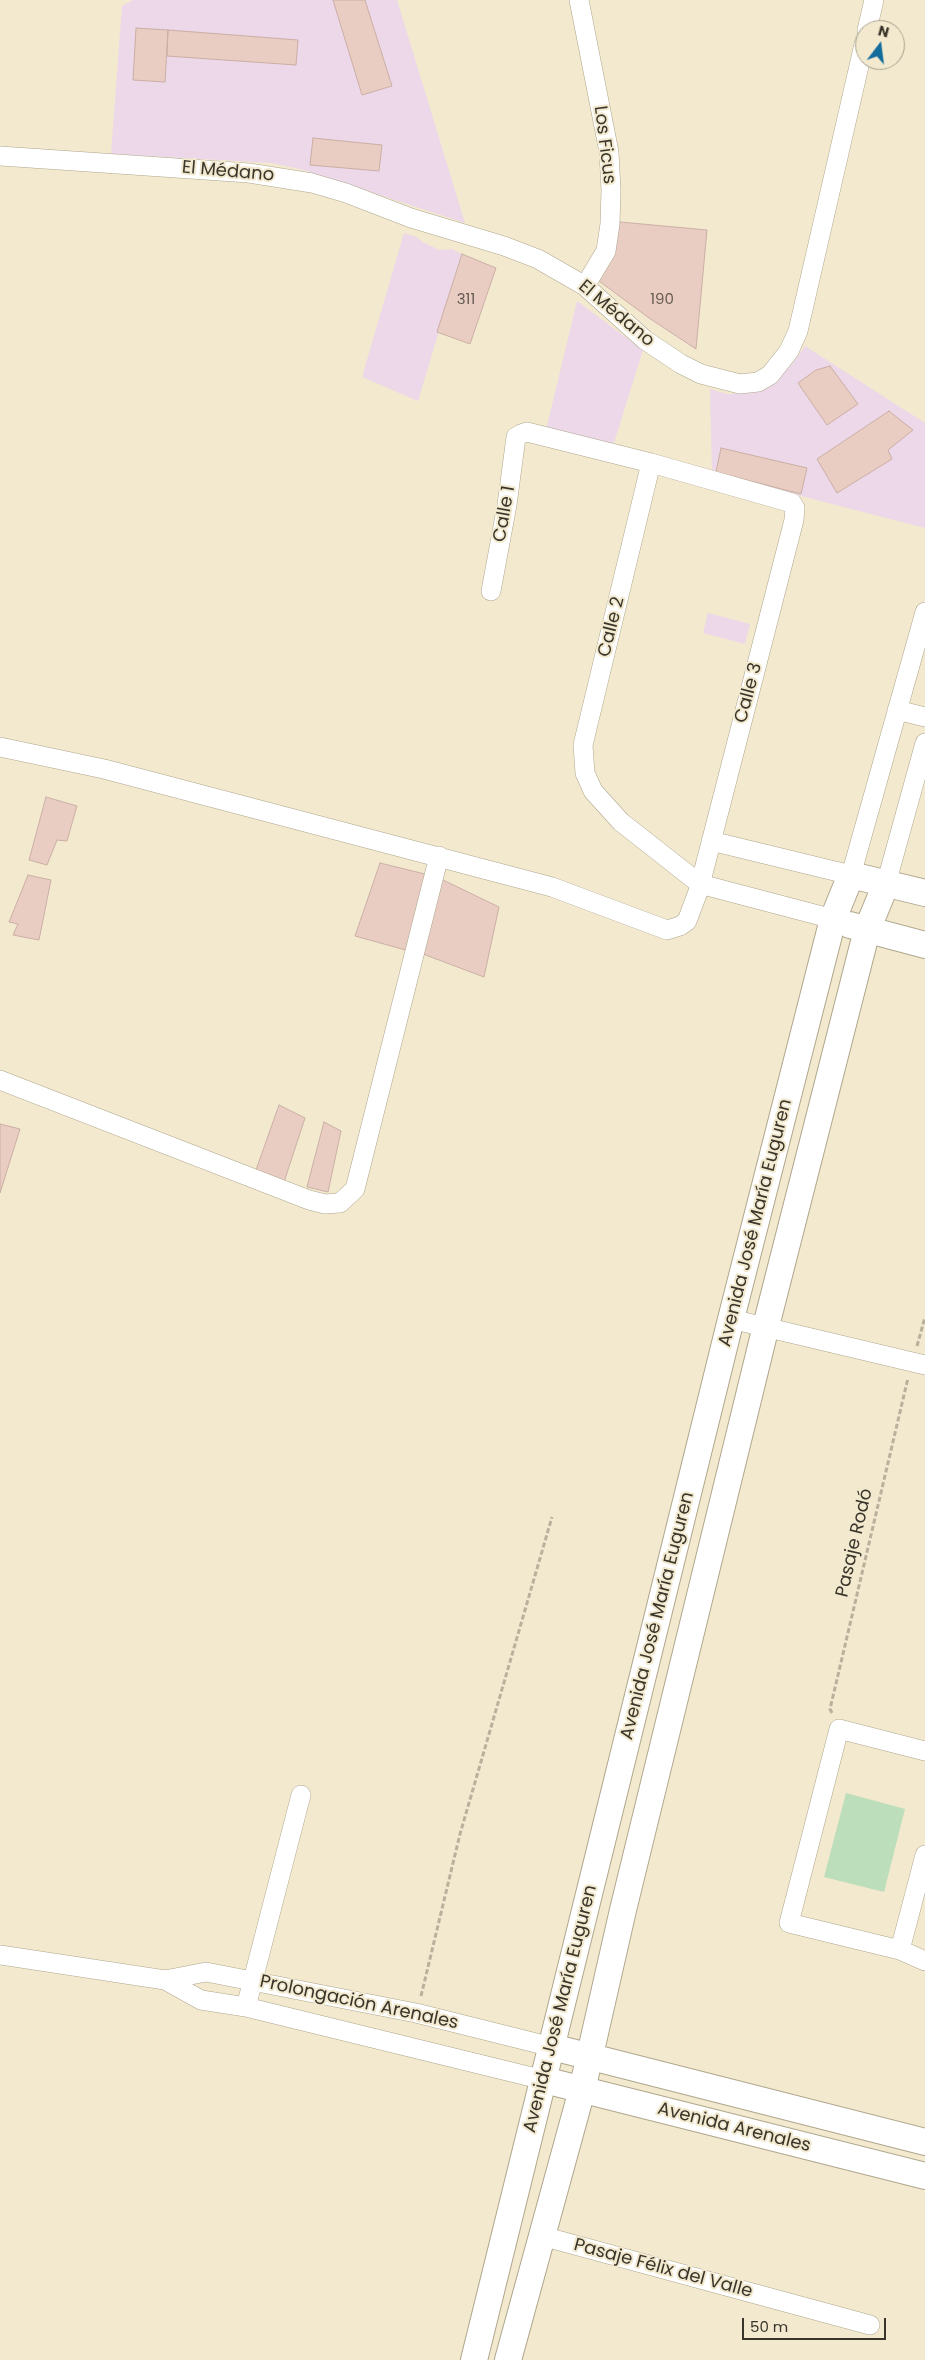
<!DOCTYPE html>
<meta charset="utf-8">
<style>
body{margin:0}
#map{position:relative;width:925px;height:2360px;overflow:hidden;background:#f2e9cf;font-family:Poppins,sans-serif}
canvas{display:block}
.north{position:absolute;left:855px;top:20px;width:50px;height:50px;box-sizing:border-box;background:#f2e9cf;border:1px solid #a8a18d;border-radius:50%;rotate:15deg;font-size:14px;font-weight:700;line-height:20px;text-align:center;color:#39352b}
.north::after{content:'';display:block;margin:auto;width:18px;height:22px;background:#126c9c;clip-path:polygon(50% 0,100% 100%,50% 72%,0 100%)}
.scale{position:absolute;left:742px;top:2318px;width:144px;height:22px;box-sizing:border-box;border:2px solid #39352b;border-top:0;padding-left:6px;font-size:15px;line-height:18px;white-space:nowrap;color:#39352b;-webkit-text-stroke:4px #f2e9cf;paint-order:stroke}
</style>
<div id="map">
<canvas width="925" height="2360"></canvas>
<div class="north">N</div>
<div class="scale">50 m</div>
</div>
<script>
const g = document.querySelector('canvas').getContext('2d');
g.lineJoin = 'round';
function fill(path, color) {
  g.fillStyle = color;
  g.fill(path, 'evenodd');
}
function toPath(rows) {
  const path = new Path2D();
  for (const r of rows) {
    path.moveTo(r[0], r[1]);
    for (let i = 2; i < r.length; i += 2) path.lineTo(r[i], r[i + 1]);
  }
  return path;
}
function strokePath(path, color, width, dash) {
  g.strokeStyle = color;
  g.lineWidth = width;
  g.lineCap = dash ? 'butt' : 'round';
  g.setLineDash(dash || []);
  g.stroke(path);
}
function label(font, color, halo, rows, align = 'center') {
  g.font = font + ' Poppins,sans-serif';
  g.lineWidth = 4;
  g.setLineDash([]);
  g.textBaseline = 'middle';
  g.strokeStyle = halo;
  g.fillStyle = color;
  for (const [text, x, y, turn = 0] of rows) {
    g.save();
    g.translate(x, y);
    g.rotate((+turn || 0) * Math.PI / 180);
    g.textAlign = isNaN(turn) ? turn : align;
    if (halo) g.strokeText(text, 0, 0);
    g.fillText(text, 0, 0);
    g.restore();
  }
}
const education = toPath([
 [133,0,397,0,465,223,300,169,271,163,111,154,122,6],
 [404,233,417,237,421,241,439,250,452,249,462,254,418,401,362,377],
 [577,301,643,350,613,446,546,430],
 [805,346,925,423,925,528,712,473,710,389,727,394,744,393,779,376,793,363],
 [708,613,750,624,745,644,703,633]
]);
const green = toPath([
 [846,1793,905,1809,884,1892,824,1877]
]);
const building = toPath([
 [333,0,365,0,392,86,362,95,333,0],
 [136,28,168,30,165,82,133,80,136,28],
 [168,30,298,40,296,65,167,56,168,30],
 [313,138,382,145,379,171,310,165,313,138],
 [620,222,707,230,696,349,649,318,599,281,610,261,620,222],
 [462,254,496,268,470,344,437,332,462,254],
 [830,366,858,404,827,425,798,383,816,370,830,366],
 [889,411,913,430,888,450,892,459,837,493,817,459,889,411],
 [721,448,807,468,801,494,716,472,721,448],
 [46,797,77,806,67,841,57,840,47,865,29,860,46,797],
 [380,863,425,874,409,951,355,936,380,863],
 [28,875,51,880,39,940,13,935,18,924,9,922,28,875],
 [441,879,499,907,484,977,423,954,441,879],
 [279,1105,305,1118,284,1182,256,1170,279,1105],
 [324,1122,341,1131,328,1192,307,1187,324,1122],
 [0,1124,20,1129,0,1193,0,1124]
]);
const path = toPath([
 [917,1346,925,1317],
 [832,1713,830,1709,908,1378],
 [421,1996,460,1834,552,1517]
]);
const street = toPath([
 [579,0,609,152,611,190,610,224,606,251,585,286],
 [867,30,874,0],
 [0,156,249,173,312,183,346,193,411,218,504,246,538,259,585,286,645,340,681,364,701,374,740,384,758,382,770,375,789,351,798,331,865,40],
 [651,463,583,745,585,773,593,791,621,822,700,884,833,919],
 [897,710,925,717],
 [0,747,104,769,552,887,667,930,680,926,687,921,699,889,794,520,795,508,792,503,651,463,527,432,521,434,516,437,507,505,491,591],
 [711,841,851,875,925,612],
 [886,884,925,743],
 [0,1080,309,1200,325,1204,340,1203,355,1189,439,856],
 [731,1319,925,1365],
 [925,1751,839,1729,789,1923,900,1950,925,1961],
 [900,1950,925,1855],
 [0,1955,165,1980,206,1972,416,2013,552,2047],
 [165,1980,201,2000,246,2007,544,2080],
 [246,2007,301,1795],
 [542,2236,870,2325]
]);
const secondary = toPath([
 [850,925,925,945],
 [552,2047,925,2142],
 [544,2080,925,2176],
 [474,2360,731,1319,833,919,851,875,925,893],
 [508,2360,582,2090,623,1910,766,1326,867,930,886,884]
]);
const numberNames = [
 ["311",466,300],
 ["190",662,300]
];
const streetNames = [
 ["Los Ficus",604,145,83],
 ["El Médano",228,172,5],
 ["El Médano",616,314,40],
 ["Calle 1",505,514,-80],
 ["Calle 2",612,627,-76],
 ["Calle 3",749,693,-75],
 ["Avenida José María Euguren",756,1223,-76],
 ["Pasaje Rodó",855,1543,-77],
 ["Avenida José María Euguren",658,1616,-76],
 ["Prolongación Arenales",359,2003,12],
 ["Avenida José María Euguren",561,2009,-76],
 ["Avenida Arenales",734,2128,14],
 ["Pasaje Félix del Valle",663,2269,15]
];
fill(education, '#ecd8e8');
fill(green, '#bcdeba');
fill(building, '#e9ccc2');
strokePath(building, '#cbafa5', 1);
strokePath(street, '#afa68d', 20);
strokePath(secondary, '#afa68d', 28);
strokePath(path, '#b9b19c', 3, [5, 2.5]);
strokePath(street, '#fff', 19);
strokePath(secondary, '#fff', 26);
label('15px', '#655b51', null, numberNames);
label('18px', '#39352b', '#f2e9cf', streetNames);
</script>
